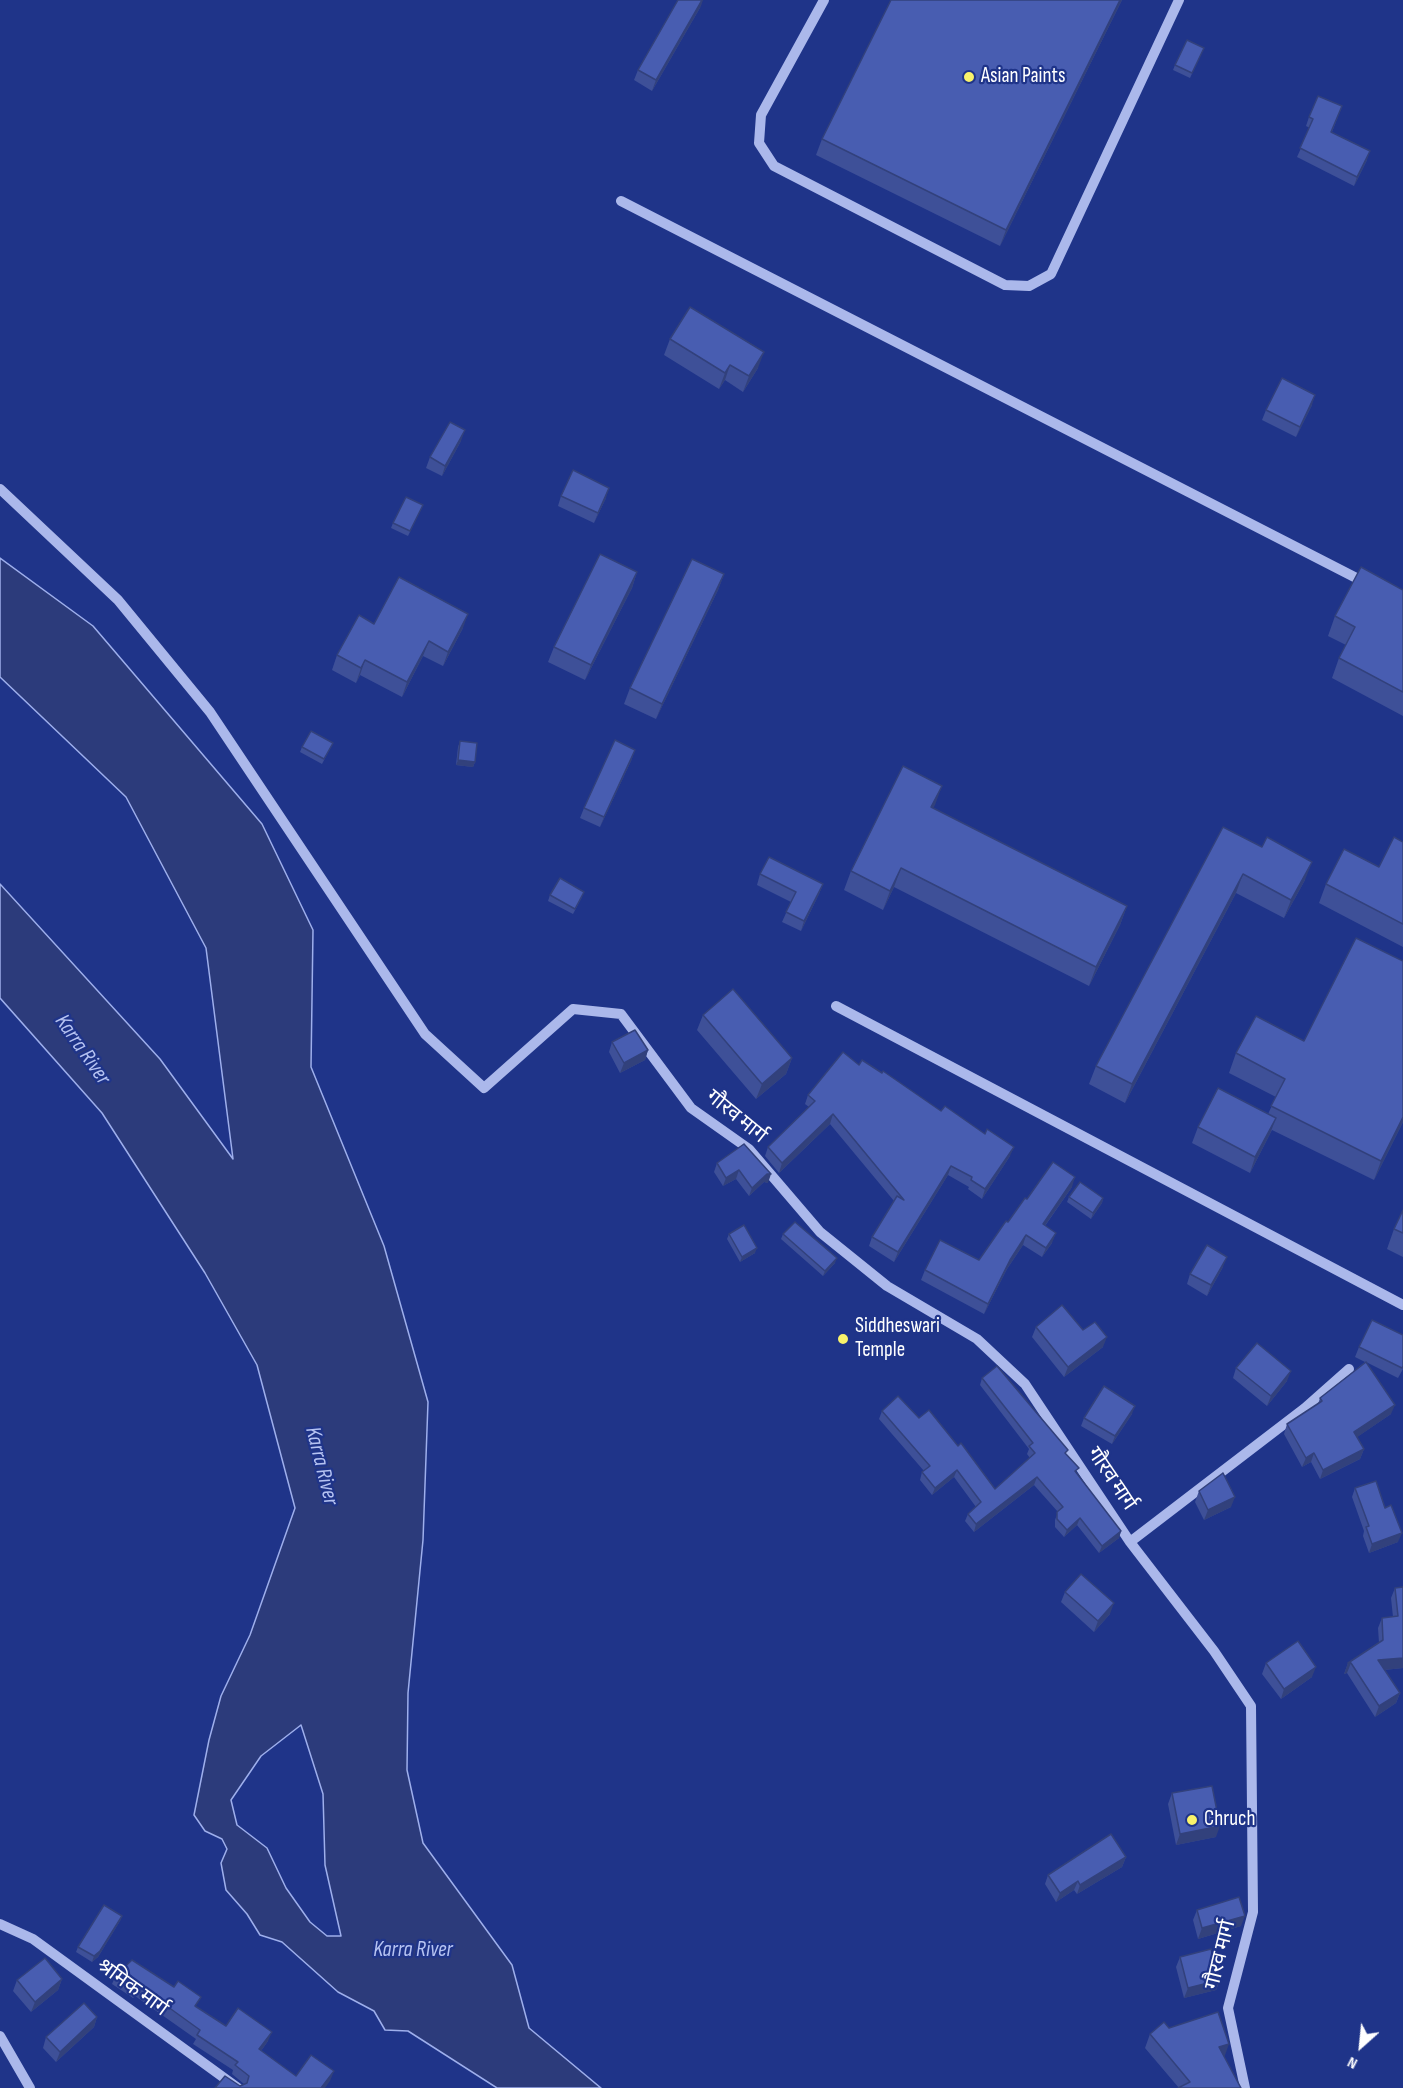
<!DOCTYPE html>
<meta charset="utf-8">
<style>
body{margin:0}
#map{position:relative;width:1403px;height:2088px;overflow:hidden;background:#1f3489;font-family:"Sofia Sans Condensed",sans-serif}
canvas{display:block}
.north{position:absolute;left:1331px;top:2016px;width:60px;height:60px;-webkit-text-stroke:4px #1f3489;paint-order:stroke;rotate:207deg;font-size:16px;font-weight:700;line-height:24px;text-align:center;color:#fff}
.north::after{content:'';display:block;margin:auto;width:21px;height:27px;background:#fff;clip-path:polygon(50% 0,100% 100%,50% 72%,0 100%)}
</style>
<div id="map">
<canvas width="1403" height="2088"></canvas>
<div class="north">N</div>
</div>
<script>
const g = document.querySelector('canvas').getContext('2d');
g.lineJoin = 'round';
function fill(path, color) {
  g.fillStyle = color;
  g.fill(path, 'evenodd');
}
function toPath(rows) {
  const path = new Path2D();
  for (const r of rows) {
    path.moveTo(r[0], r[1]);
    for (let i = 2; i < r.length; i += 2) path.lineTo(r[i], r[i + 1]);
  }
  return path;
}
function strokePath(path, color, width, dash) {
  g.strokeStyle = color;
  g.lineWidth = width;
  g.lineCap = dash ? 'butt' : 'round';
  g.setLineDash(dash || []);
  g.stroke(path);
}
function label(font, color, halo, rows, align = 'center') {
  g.font = font + ' "Sofia Sans Condensed","Noto Sans Devanagari",sans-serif';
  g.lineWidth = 4.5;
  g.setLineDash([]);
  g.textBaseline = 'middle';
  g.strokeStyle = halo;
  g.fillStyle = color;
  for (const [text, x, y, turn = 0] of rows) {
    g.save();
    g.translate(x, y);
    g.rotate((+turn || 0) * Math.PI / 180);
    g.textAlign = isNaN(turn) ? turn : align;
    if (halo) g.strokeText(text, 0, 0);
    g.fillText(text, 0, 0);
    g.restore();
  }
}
const water = toPath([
 [0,558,93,626,262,824,313,930,311,1067,384,1246,428,1402,423,1540,408,1693,407,1770,423,1843,512,1965,529,2028,601,2088,497,2088,408,2031,385,2030,374,2011,338,1992,282,1942,260,1935,247,1914,226,1890,221,1863,227,1849,222,1839,205,1831,194,1815,209,1740,221,1696,250,1635,295,1508,257,1365,205,1273,102,1113,0,998,0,884,160,1059,233,1159,206,948,126,797,0,677,0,558],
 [301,1725,323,1794,325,1865,341,1936,327,1936,310,1922,286,1888,267,1848,237,1825,231,1800,261,1756,301,1725]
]);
const minor = toPath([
 [824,0,761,115,759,143,774,166,1005,285,1029,286,1051,274,1179,0],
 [621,201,1368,584],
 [0,489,118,600,210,712,425,1034,484,1088,573,1009,621,1014,691,1108,749,1149,820,1232,887,1286,977,1339,1025,1384,1130,1542,1214,1651,1251,1706,1253,1912,1228,2008,1245,2088],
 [836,1006,1403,1305],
 [1130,1542,1305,1408,1349,1369],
 [0,1924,33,1939,238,2088],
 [0,2036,30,2088]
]);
const wall = toPath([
 [891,0,1122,0,1000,246,816,155,822,139],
 [701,6,652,91,634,80,638,70],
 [1204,48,1190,78,1173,70,1175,65],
 [1342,106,1332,132,1367,160,1354,186,1297,157,1310,128,1306,126,1309,117],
 [670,339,758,368,743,392,725,380,719,389,664,355],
 [1312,405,1296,437,1262,420,1266,410],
 [461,441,442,476,426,468,430,457],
 [561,496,606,498,594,523,558,506],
 [423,505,408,536,391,528,393,523],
 [637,572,632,588,585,680,548,662,554,647],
 [724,574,718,590,656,719,624,704,630,688],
 [1403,590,1403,716,1332,678,1339,658,1346,645,1328,636,1335,616],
 [374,624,463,628,443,666,423,656,402,697,360,675,356,683,332,670,337,655],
 [460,741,475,762,473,767,456,765,458,747],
 [333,743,322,764,300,752,302,747],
 [635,750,631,761,600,827,580,818,584,808],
 [933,808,1127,906,1120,925,1089,986,894,887,883,910,844,890,851,871],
 [1223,827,1305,880,1284,918,1236,893,1125,1103,1089,1084,1096,1066],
 [1403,842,1403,947,1319,903,1326,884,1379,867],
 [760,874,823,884,819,894,801,931,782,922,791,902,757,885],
 [550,895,582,897,573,914,548,901],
 [703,1015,792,1058,786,1074,756,1099,697,1030],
 [612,1042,648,1050,645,1060,620,1073,609,1052],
 [1236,1053,1403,1122,1374,1180,1272,1130,1250,1173,1192,1143,1198,1127,1268,1114,1276,1097,1229,1073],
 [859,1065,941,1111,1010,1156,982,1199,968,1189,969,1187,948,1175,894,1262,869,1246,872,1237,894,1201,830,1124,779,1173,765,1156,768,1147,809,1107,805,1104,808,1095],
 [744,1144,768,1183,764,1182,749,1196,736,1179,723,1186,714,1172,717,1163],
 [1072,1187,1045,1226,1052,1243,1042,1257,1023,1245,1007,1269,984,1314,921,1280,925,1270,979,1260,1008,1222,1027,1199],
 [1069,1197,1103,1198,1102,1203,1091,1219,1067,1202],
 [1403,1210,1403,1257,1387,1249,1394,1229],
 [729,1234,755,1253,740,1262,727,1239],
 [783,1234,835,1263,823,1276,781,1239],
 [1223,1267,1207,1296,1187,1284,1190,1274],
 [1372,1320,1403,1369,1398,1378,1366,1362,1391,1414,1357,1437,1364,1449,1360,1459,1320,1479,1311,1462,1302,1467,1284,1434,1287,1424,1318,1404,1320,1398,1365,1362,1355,1357,1359,1347],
 [1036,1327,1083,1330,1103,1347,1064,1377,1032,1337],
 [1236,1368,1287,1381,1267,1406,1233,1378],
 [982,1378,1066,1454,1077,1474,1121,1531,1119,1538,1099,1553,1077,1525,1064,1537,1055,1527,1055,1520,1058,1512,1034,1485,974,1532,965,1521,968,1514,976,1507,954,1477,932,1495,920,1480,922,1472,924,1471,879,1419,882,1411,919,1418,958,1446,995,1489,1030,1458,1027,1454,1029,1449,980,1385],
 [1132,1414,1112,1444,1081,1426,1084,1418],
 [1355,1488,1385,1508,1398,1542,1369,1553,1363,1536,1364,1531,1352,1497],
 [1199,1491,1231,1507,1204,1520,1195,1502],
 [1403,1587,1403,1668,1384,1670,1400,1693,1396,1703,1375,1717,1347,1673,1344,1674,1348,1663,1379,1643,1378,1628,1382,1618,1393,1617,1391,1598,1395,1588],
 [1065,1592,1110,1614,1094,1632,1061,1602],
 [1266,1663,1312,1677,1281,1699,1262,1674],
 [1172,1793,1216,1837,1176,1845,1168,1804],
 [1126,1857,1122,1867,1077,1894,1074,1890,1056,1902,1045,1884,1048,1875],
 [1197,1910,1241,1926,1198,1939,1193,1920],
 [122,1916,120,1921,98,1957,92,1962,76,1952,78,1947],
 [1180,1957,1220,1980,1216,1990,1184,1998,1176,1967],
 [116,1975,197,2007,226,2026,268,2041,261,2051,296,2076,330,2081,240,2086,244,2084,232,2074,233,2070,193,2044,196,2039,135,1996,133,1998,112,1984],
 [62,1979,58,1990,31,2012,13,1991,17,1980],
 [97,2017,94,2027,56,2062,43,2048,46,2037],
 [1169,2028,1224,2057,1241,2088,1179,2088,1145,2048,1150,2034]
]);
const shadedWall = toPath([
 [702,0,703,0,701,6,652,91,656,80],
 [1120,0,1122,0,1000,246,1006,230],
 [1370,151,1367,160,1354,186,1357,177],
 [764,352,758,368,743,392,749,376],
 [730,365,725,380,719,389,725,373],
 [1315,395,1312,405,1296,437,1300,427],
 [465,430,461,441,442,476,445,466],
 [609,488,606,498,594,523,598,513],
 [637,572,632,588,585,680,591,665],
 [724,574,718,590,656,719,662,704],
 [468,614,463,628,443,666,448,652],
 [429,641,423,656,402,697,407,682],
 [365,660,360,675,356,683,361,668],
 [635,750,631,761,600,827,604,817],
 [458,760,475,762,473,767,456,765],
 [942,786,935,805,924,826,931,807],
 [1312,862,1305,880,1284,918,1291,900],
 [901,868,894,887,883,910,890,891],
 [1243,874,1236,893,1125,1103,1132,1084],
 [823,884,819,894,801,931,804,921],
 [1127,906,1120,925,1089,986,1096,967],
 [648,1050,645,1060,620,1073,624,1063],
 [792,1058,786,1074,756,1099,762,1084],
 [833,1114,830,1124,779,1173,782,1163],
 [1403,1117,1403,1122,1374,1180,1381,1161],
 [1276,1118,1270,1134,1250,1173,1255,1157],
 [1014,1147,1010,1156,982,1199,985,1189],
 [951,1166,948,1175,894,1262,898,1252],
 [739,1170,736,1179,723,1186,726,1178],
 [767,1174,771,1174,768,1183,764,1182,749,1196,752,1188],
 [1075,1177,1072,1187,1039,1234,1043,1224],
 [1103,1198,1102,1203,1091,1219,1093,1213],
 [1056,1233,1052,1243,1042,1257,1046,1248],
 [1026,1235,1023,1245,1007,1269,984,1314,988,1304,1010,1260],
 [757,1248,755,1253,740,1262,742,1257],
 [1227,1257,1223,1267,1207,1296,1211,1285],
 [837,1258,835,1263,823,1276,825,1271],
 [1107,1337,1103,1347,1064,1377,1068,1367],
 [1291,1371,1287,1381,1267,1406,1271,1396],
 [1395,1405,1391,1414,1350,1442,1354,1432],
 [1135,1406,1132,1414,1112,1444,1115,1436],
 [1364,1449,1360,1459,1320,1479,1323,1470],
 [1314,1453,1311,1462,1302,1467,1306,1458],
 [957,1470,954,1477,932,1495,935,1488],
 [1037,1477,1034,1485,974,1532,976,1524],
 [1235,1497,1231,1507,1204,1520,1208,1510],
 [1080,1518,1077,1525,1064,1537,1067,1530],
 [1121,1531,1119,1538,1099,1553,1102,1546],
 [1402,1533,1398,1542,1369,1553,1372,1544],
 [1114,1603,1110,1614,1094,1632,1098,1621],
 [1403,1658,1403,1668,1374,1671,1378,1660],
 [1348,1663,1351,1663,1347,1673,1344,1674],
 [1316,1667,1312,1677,1281,1699,1284,1689],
 [1400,1693,1396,1703,1375,1717,1379,1706],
 [1220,1826,1216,1837,1176,1845,1180,1834],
 [1126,1857,1122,1867,1077,1894,1080,1885],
 [1078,1881,1074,1890,1056,1902,1060,1893],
 [122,1916,120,1921,98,1957,92,1962,94,1956],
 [1245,1916,1241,1926,1198,1939,1202,1928],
 [62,1979,58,1990,31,2012,35,2002],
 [1220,1980,1216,1990,1184,1998,1188,1988],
 [97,2017,94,2027,56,2062,60,2052],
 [272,2032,268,2041,256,2058,259,2049],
 [1229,2044,1224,2058,1219,2047],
 [334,2071,330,2081,325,2088,321,2088]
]);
const building = toPath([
 [678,0,702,0,656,80,638,70,678,0],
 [891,0,1120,0,1006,230,822,139,891,0],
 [1187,40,1204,48,1192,73,1175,65,1187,40],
 [1318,96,1342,106,1331,132,1370,151,1357,177,1300,148,1313,119,1309,117,1318,96],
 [690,307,764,352,749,376,730,365,725,373,670,339,690,307],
 [1282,378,1315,395,1300,427,1266,410,1282,378],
 [450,422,465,430,445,466,430,457,450,422],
 [573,470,609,488,598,513,561,496,573,470],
 [406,497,423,505,410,531,393,523,406,497],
 [600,554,637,572,591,665,554,647,600,554],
 [692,559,724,574,662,704,630,688,692,559],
 [1361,567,1403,590,1403,692,1339,658,1355,627,1335,616,1361,567],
 [399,577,468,614,448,652,429,641,407,682,365,660,361,668,337,655,359,615,374,624,399,577],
 [311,731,333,743,324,759,302,747,311,731],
 [615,740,635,750,604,817,584,808,615,740],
 [460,741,477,743,475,762,458,760,460,741],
 [903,766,942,786,931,807,1127,906,1096,967,901,868,890,891,851,871,903,766],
 [1223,827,1262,847,1267,837,1312,862,1291,900,1243,874,1132,1084,1096,1066,1223,827],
 [1394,837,1403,842,1403,924,1326,884,1344,849,1379,867,1394,837],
 [769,857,823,884,804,921,786,912,796,892,760,874,769,857],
 [560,878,584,892,575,909,550,895,560,878],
 [1356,938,1403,961,1403,1117,1381,1161,1271,1106,1285,1079,1236,1053,1256,1016,1304,1041,1356,938],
 [733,989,792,1058,762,1084,703,1015,733,989],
 [635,1030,648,1050,624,1063,612,1042,635,1030],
 [843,1052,859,1065,862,1060,882,1073,883,1071,941,1111,945,1106,985,1134,987,1129,1014,1147,985,1189,971,1180,972,1177,951,1166,898,1252,872,1237,897,1196,904,1200,833,1114,782,1163,768,1147,815,1101,808,1095,843,1052],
 [1218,1088,1276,1118,1255,1157,1198,1127,1218,1088],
 [744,1144,771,1174,767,1174,752,1188,739,1170,726,1178,717,1163,744,1144],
 [1053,1162,1075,1177,1043,1224,1056,1233,1046,1248,1026,1235,1010,1260,988,1304,925,1270,940,1240,979,1260,1006,1221,1008,1222,1025,1198,1027,1199,1053,1162],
 [1080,1182,1103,1198,1093,1213,1069,1197,1080,1182],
 [1403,1210,1403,1233,1394,1229,1403,1210],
 [795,1222,837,1258,825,1271,783,1234,795,1222],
 [744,1225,757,1248,742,1257,729,1234,744,1225],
 [1207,1245,1227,1257,1211,1285,1190,1274,1207,1245],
 [1062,1305,1083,1330,1095,1322,1107,1337,1068,1367,1036,1327,1062,1305],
 [1372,1320,1403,1335,1403,1366,1402,1368,1359,1347,1372,1320],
 [1257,1343,1291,1371,1271,1396,1236,1368,1257,1343],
 [1366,1362,1395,1405,1354,1432,1364,1449,1323,1470,1314,1453,1306,1458,1287,1424,1322,1401,1320,1398,1366,1362],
 [997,1366,1068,1450,1065,1453,1079,1468,1075,1471,1121,1531,1102,1546,1080,1518,1067,1530,1057,1519,1057,1512,1063,1507,1037,1477,976,1524,968,1514,981,1502,957,1470,935,1488,922,1472,930,1466,882,1411,898,1396,919,1418,929,1410,958,1446,961,1443,995,1489,1035,1453,1029,1446,1033,1443,982,1378,997,1366],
 [1104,1386,1135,1406,1115,1436,1084,1418,1104,1386],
 [1223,1473,1235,1497,1208,1510,1199,1491,1223,1473],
 [1376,1481,1385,1508,1391,1505,1402,1533,1372,1544,1366,1527,1369,1526,1355,1488,1376,1481],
 [1081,1574,1114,1603,1098,1621,1065,1592,1081,1574],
 [1403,1587,1403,1658,1378,1660,1400,1693,1379,1706,1351,1663,1348,1663,1383,1640,1382,1618,1398,1616,1395,1588,1403,1587],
 [1298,1641,1316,1667,1284,1689,1266,1663,1298,1641],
 [1212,1786,1220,1826,1180,1834,1172,1793,1212,1786],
 [1111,1834,1126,1857,1080,1885,1078,1881,1060,1893,1048,1875,1111,1834],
 [1239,1897,1245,1916,1202,1928,1197,1910,1239,1897],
 [104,1905,122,1916,100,1951,94,1956,78,1947,104,1905],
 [1211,1949,1220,1980,1188,1988,1180,1957,1211,1949],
 [45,1958,62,1979,35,2002,17,1980,45,1958],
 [132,1960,174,1987,178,1981,201,1997,195,2006,226,2026,238,2008,272,2032,259,2049,296,2076,311,2055,334,2071,321,2088,215,2088,225,2076,240,2086,247,2083,249,2076,235,2065,238,2062,197,2035,200,2030,139,1986,137,1989,116,1975,132,1960],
 [84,2003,97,2017,60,2052,46,2037,84,2003],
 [1218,2012,1229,2044,1219,2047,1241,2088,1178,2088,1190,2082,1150,2034,1164,2022,1169,2028,1218,2012]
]);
const markers = [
 [969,77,6,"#f9f26b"],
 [843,1339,6,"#f9f26b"],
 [1192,1820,6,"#f9f26b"]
];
const poiNames = [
 ["Asian Paints",981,77],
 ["Siddheswari",855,1327],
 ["Temple",855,1351],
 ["Chruch",1204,1820]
];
const streetNames = [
 ["गौरव मार्ग",736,1117,39],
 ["गौरव मार्ग",1111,1479,56],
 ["गौरव मार्ग",1221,1955,-76],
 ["श्रमिक मार्ग",132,1988,36]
];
const waterNames = [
 ["Karra River",82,1050,55],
 ["Karra River",321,1466,76],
 ["Karra River",413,1950]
];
fill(water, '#2c3b7b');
strokePath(water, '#9eafec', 1.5);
strokePath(minor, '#abb8eb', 10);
fill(wall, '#3e5098');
fill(shadedWall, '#32417c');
fill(building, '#485db1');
strokePath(building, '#32417c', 1.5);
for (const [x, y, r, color] of markers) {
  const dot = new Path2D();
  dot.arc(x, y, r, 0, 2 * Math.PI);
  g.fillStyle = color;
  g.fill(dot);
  strokePath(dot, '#1f3489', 2);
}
label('21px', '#fff', '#1f3489', poiNames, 'left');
label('21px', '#fff', '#1f3489', streetNames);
label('italic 22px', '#b6c3f2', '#1f3489', waterNames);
</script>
